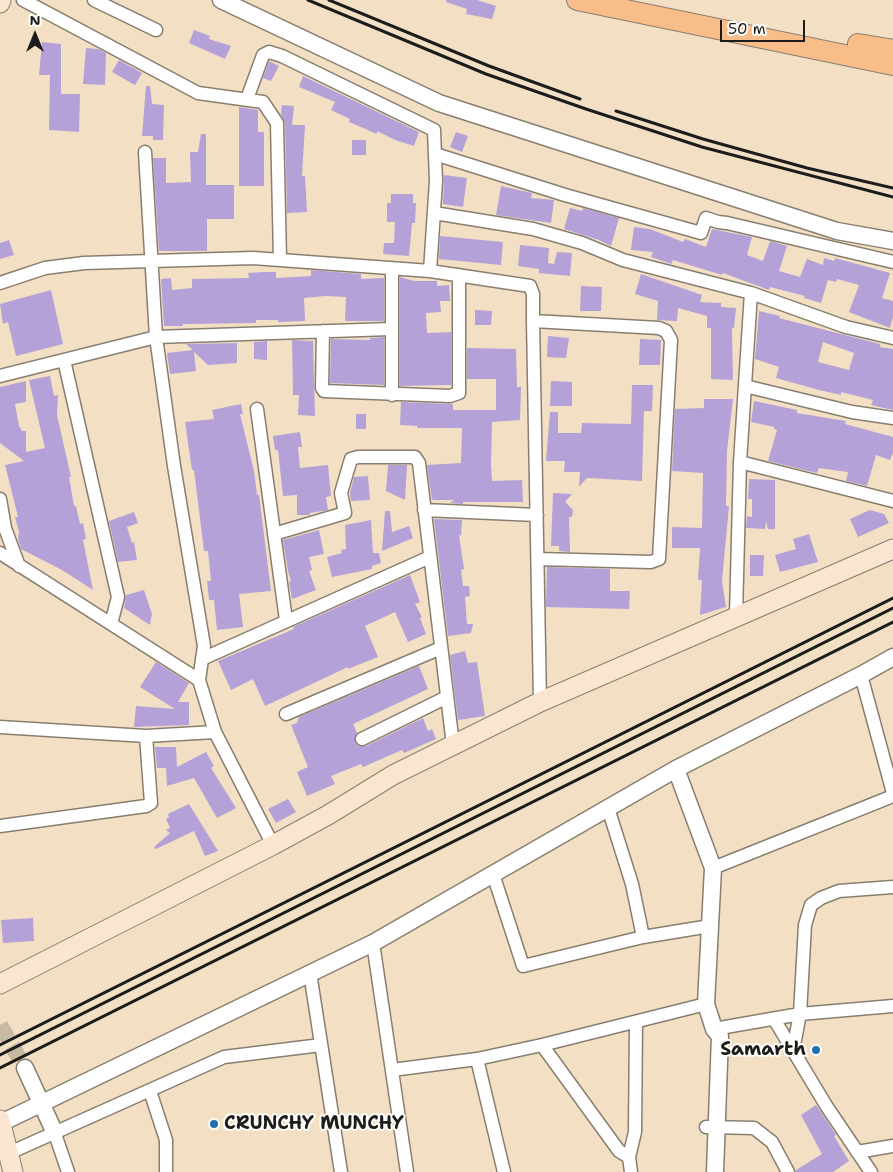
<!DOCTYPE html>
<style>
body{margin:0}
#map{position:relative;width:893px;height:1172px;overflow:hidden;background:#f3e0c4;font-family:"Shantell Sans",sans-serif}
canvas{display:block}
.north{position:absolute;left:10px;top:10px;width:50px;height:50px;-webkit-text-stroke:4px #fdfcf7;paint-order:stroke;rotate:0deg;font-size:14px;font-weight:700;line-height:20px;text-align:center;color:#1c1c1c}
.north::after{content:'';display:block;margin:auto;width:18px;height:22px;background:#1c1c1c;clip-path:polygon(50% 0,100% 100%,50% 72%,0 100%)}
.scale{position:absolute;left:720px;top:20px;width:85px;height:22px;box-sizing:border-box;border:2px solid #1c1c1c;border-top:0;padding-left:6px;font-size:15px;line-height:18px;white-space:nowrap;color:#1c1c1c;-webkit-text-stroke:4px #fdfcf7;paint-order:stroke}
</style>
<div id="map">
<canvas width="893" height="1172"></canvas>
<div class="north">N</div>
<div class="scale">50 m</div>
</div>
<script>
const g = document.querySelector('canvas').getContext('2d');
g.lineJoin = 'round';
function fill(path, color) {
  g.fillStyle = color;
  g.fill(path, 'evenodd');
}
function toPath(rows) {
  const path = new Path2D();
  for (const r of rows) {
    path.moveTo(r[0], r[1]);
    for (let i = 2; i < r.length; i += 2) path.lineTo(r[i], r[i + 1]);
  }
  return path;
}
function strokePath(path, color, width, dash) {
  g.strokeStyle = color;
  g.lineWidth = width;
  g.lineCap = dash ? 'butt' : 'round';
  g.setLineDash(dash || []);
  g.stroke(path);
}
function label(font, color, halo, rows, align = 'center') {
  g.font = font + ' "Shantell Sans",sans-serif';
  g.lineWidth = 4;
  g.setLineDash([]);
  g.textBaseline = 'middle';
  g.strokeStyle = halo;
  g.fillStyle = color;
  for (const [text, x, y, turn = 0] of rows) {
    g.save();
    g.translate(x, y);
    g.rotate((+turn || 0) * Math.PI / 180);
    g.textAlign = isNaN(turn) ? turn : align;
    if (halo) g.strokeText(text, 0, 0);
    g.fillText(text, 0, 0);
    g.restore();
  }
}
const building = toPath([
 [446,0,477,0,496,6,492,19,466,14,467,9,446,2],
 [194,30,210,36,209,39,231,46,225,59,189,43],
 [42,42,61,44,61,94,80,94,79,132,49,130,50,75,39,75],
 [86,48,98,49,106,53,105,85,83,84],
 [119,60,142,73,135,85,112,72],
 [269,61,279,66,271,81,263,78],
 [303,76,419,132,414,146,395,140,377,131,377,134,349,122,350,119,331,110,335,102,299,87],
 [146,86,150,86,152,104,164,105,163,140,153,140,153,136,142,136],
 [282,105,294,106,292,125,305,125,302,176,305,176,307,212,287,213,285,123,281,114],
 [239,107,258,110,258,132,264,132,264,186,239,186],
 [456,132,468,136,462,152,450,147],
 [201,134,206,134,206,185,234,185,234,219,207,219,207,251,159,251,153,158,166,158,166,183,191,182,190,152,198,152],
 [352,140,366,140,366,155,352,155],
 [444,175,467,178,463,207,443,204],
 [501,186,532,193,531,198,554,200,551,223,496,215],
 [391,194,413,194,413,203,416,203,415,223,412,223,409,256,383,254,384,243,394,243,395,222,387,222,387,203,391,203],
 [570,208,582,211,583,208,619,218,611,246,599,240,564,229],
 [634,227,650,229,683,242,685,239,706,247,712,229,752,237,747,255,763,261,770,241,787,246,779,271,800,277,807,259,823,265,824,258,834,261,835,258,890,273,882,298,893,301,893,317,890,328,849,312,859,285,837,279,836,282,828,280,821,303,804,298,805,296,770,287,769,290,723,273,722,275,673,260,671,264,651,257,653,252,631,250],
 [440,236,503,242,501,265,439,259],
 [9,240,14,255,0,259,0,243],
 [520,245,549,248,548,263,554,264,557,252,572,253,570,276,539,273,539,269,518,266],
 [311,270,361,274,361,279,384,278,384,321,345,321,346,297,325,296,304,298,305,321,278,322,278,320,256,320,256,323,183,324,183,326,164,326,161,279,171,278,172,290,192,288,192,279,249,278,248,273,264,272,276,272,276,278,311,276],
 [641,274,702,295,700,302,721,303,721,307,736,308,734,328,732,328,733,380,711,379,711,328,707,328,707,316,678,308,677,321,657,320,658,301,635,294],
 [400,277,414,281,437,281,437,286,449,285,450,301,440,301,441,312,426,313,427,333,451,332,451,385,400,386],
 [581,286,602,287,601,311,580,311],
 [51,290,63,344,16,356,8,322,3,324,0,304],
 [475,310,492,311,491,325,475,325],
 [759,311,780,316,779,318,880,344,880,347,893,349,893,410,871,405,873,400,841,392,841,395,819,390,776,378,779,367,755,359],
 [823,342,854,353,849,370,818,362],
 [548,336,569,338,566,358,547,357],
 [384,337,384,385,330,383,331,339,370,340,370,338],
 [640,339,661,340,660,365,639,365],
 [292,340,313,341,315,416,298,415,299,395,293,395],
 [267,341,267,360,254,359,254,342],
 [237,343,237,363,208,365,194,352,196,371,170,374,167,353,193,350,186,344],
 [467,348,516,349,517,387,521,387,520,420,492,422,491,464,492,481,522,480,523,502,463,502,463,504,450,503,454,500,432,500,427,465,461,463,462,428,417,428,417,426,400,425,401,402,453,404,453,410,496,410,496,379,467,379],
 [50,376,54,396,58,395,57,415,71,477,69,477,74,506,76,506,80,524,83,523,86,539,83,540,93,590,62,570,21,549,18,539,19,532,15,517,18,517,5,465,24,461,0,443,0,387,26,381,26,402,15,404,19,426,22,431,26,431,26,452,45,448,29,380],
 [551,381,572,382,572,406,550,406],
 [632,385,653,385,652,411,644,411,642,481,587,478,579,487,580,472,564,472,565,461,546,461,550,412,558,412,558,433,581,433,582,423,631,424],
 [704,399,733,399,727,451,726,506,729,506,722,581,726,607,700,615,702,580,698,580,700,548,672,548,672,527,702,528,703,473,672,471,675,409,704,408],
 [754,401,797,410,797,413,846,421,845,424,893,437,893,453,890,460,876,455,867,486,846,481,848,472,819,468,817,473,768,461,777,430,774,429,774,427,751,422],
 [241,404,243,414,240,414,254,471,257,495,259,495,271,591,239,594,243,627,217,630,214,600,209,600,207,581,211,581,208,551,204,551,194,470,192,470,185,422,214,419,212,410],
 [356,414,366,414,366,429,356,429],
 [300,432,302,447,298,447,300,468,328,465,331,496,326,497,328,510,310,513,310,515,297,515,297,495,283,496,278,450,275,450,273,436],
 [388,465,407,465,405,500,386,491],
 [368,476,370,500,351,501,350,493,354,477],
 [749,479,775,480,775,529,768,529,766,521,765,529,746,528,747,516,752,517,752,499,748,499],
 [553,493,572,494,565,502,573,510,572,517,569,517,570,552,559,551,559,546,551,546],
 [870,510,884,514,889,523,858,537,850,519],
 [385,511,390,511,392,532,409,526,413,538,382,551],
 [134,512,138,523,127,527,132,543,134,542,137,560,118,562,109,521],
 [434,519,462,520,461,536,459,535,464,569,461,570,463,586,469,586,470,596,465,597,467,624,473,624,471,633,448,636],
 [371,520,373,553,379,553,381,563,372,566,372,569,332,577,327,557,342,553,341,550,346,549,345,525],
 [319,530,324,554,309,557,312,570,309,571,316,590,292,599,289,582,291,581,288,571,283,540],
 [809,534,818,562,780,572,775,555,796,549,793,539],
 [750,555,764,555,763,576,750,576],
 [547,567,610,569,610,591,630,591,629,609,546,607],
 [410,575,420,602,415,604,422,617,420,618,426,634,408,642,395,612,365,626,378,657,348,669,348,667,265,706,253,679,231,690,218,661,294,629,293,627],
 [144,590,152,614,150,625,124,608,126,595],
 [465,651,468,663,477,662,485,716,458,720,450,655],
 [156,662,189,683,178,702,189,702,189,725,134,727,136,706,175,709,140,687],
 [419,666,428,689,353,724,357,733,355,742,358,746,366,746,423,718,428,731,432,729,436,739,404,753,402,750,363,767,361,764,331,776,335,784,307,796,297,772,308,767,291,725,297,723,299,717],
 [155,747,176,747,177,767,206,752,214,766,211,768,236,808,217,818,194,778,167,786,166,768,157,768],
 [288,799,296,812,276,823,268,809],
 [189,804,218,851,205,856,194,831,156,849,154,847,170,833,166,830,170,828,166,819,169,817,168,814],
 [33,918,34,941,3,943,1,920],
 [816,1105,836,1135,834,1136,849,1161,833,1172,796,1172,796,1170,822,1154,801,1115]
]);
const tertiaryTunnel = toPath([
 [0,1025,25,1068]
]);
const minor = toPath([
 [23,0,198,93,263,102,277,123,280,260],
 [94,0,156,30],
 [247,99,263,55,269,52,282,56,434,130,436,181,430,271],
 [145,152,156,337,174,466,204,646,199,680],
 [435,154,565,195,701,233,706,218,718,222,727,223,893,262],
 [434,213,533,229,582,243,623,260,751,293,846,327,893,338],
 [0,283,45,268,84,263,253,258,430,271,530,286,533,294,533,321,540,702],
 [533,321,659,328,666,331,671,340,659,559,651,562,538,559],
 [323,331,322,388,324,391,450,396,459,393,459,275],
 [64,360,118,597,111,624],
 [0,376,156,337,390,329],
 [745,386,852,412,893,418],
 [392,395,392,268],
 [257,409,286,620],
 [740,462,893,501],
 [0,499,5,528,19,566],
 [424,510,537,515],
 [274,534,345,513,341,493,351,459,358,457,415,457,419,463,453,745],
 [0,553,199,680,215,732,273,845],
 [736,615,740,462,751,293],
 [202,659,430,557],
 [861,675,893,793],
 [286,714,441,648],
 [0,727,146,736,215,732],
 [362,739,447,697],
 [608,808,632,884,643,937],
 [0,826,146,806,151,803,146,736],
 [713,868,893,796],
 [493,874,523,966,643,937,710,926],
 [373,943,407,1172],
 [310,973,341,1172],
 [774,1019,827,1107,871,1172],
 [714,1029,800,1014,893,1006],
 [542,1045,619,1151,629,1157],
 [793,1050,800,1014,805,925,811,905,821,898,839,891,893,887],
 [477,1059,504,1172],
 [392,1070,477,1059,542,1045,706,1004],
 [150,1091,166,1140,166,1172],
 [706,1127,754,1128,772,1142,788,1172],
 [54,1131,68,1172],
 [857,1152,893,1146],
 [7,1154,224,1057,321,1045],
 [631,1172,629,1157,635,1132,636,1022]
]);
const tertiary = toPath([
 [221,0,439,103,837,231,893,241],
 [676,769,713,868,706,1004,714,1029,720,1036,715,1172],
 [25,1068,54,1131],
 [1,1123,373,943,676,769,861,675,893,657]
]);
const secondary = toPath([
 [0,3,1,0],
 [0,984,273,845,328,815,393,775,540,702,893,549],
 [0,1120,13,1172]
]);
const primary = toPath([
 [577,0,893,65],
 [858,44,893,50]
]);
const rail = toPath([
 [308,0,486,74,586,109,702,147,893,197],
 [329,0,489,66,580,99],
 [616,111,703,139,807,168,893,188],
 [0,1045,893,598],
 [0,1055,893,608],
 [0,1068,893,622]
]);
const markers = [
 [816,1050,5,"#1f6fb2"],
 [214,1124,5,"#1f6fb2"]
];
const poiNames = [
 ["Samarth",806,1050],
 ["CRUNCHY MUNCHY",224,1124,"left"]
];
fill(building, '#b4a1d7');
strokePath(tertiaryTunnel, '#c8b9a2', 16, [16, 8]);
strokePath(minor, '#887e70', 15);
strokePath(tertiary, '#887e70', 19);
strokePath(secondary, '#887e70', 21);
strokePath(primary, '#887e70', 22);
strokePath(minor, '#fff', 12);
strokePath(tertiary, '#fff', 16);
strokePath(secondary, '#fce5d0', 19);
strokePath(primary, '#f8bd89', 20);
strokePath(rail, '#1c1c1c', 3);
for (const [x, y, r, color] of markers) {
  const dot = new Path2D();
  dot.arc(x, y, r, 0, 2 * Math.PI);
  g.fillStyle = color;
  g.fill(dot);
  strokePath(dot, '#fdfcf7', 2);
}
label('bold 19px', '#1c1c1c', '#fdfcf7', poiNames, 'right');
</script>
